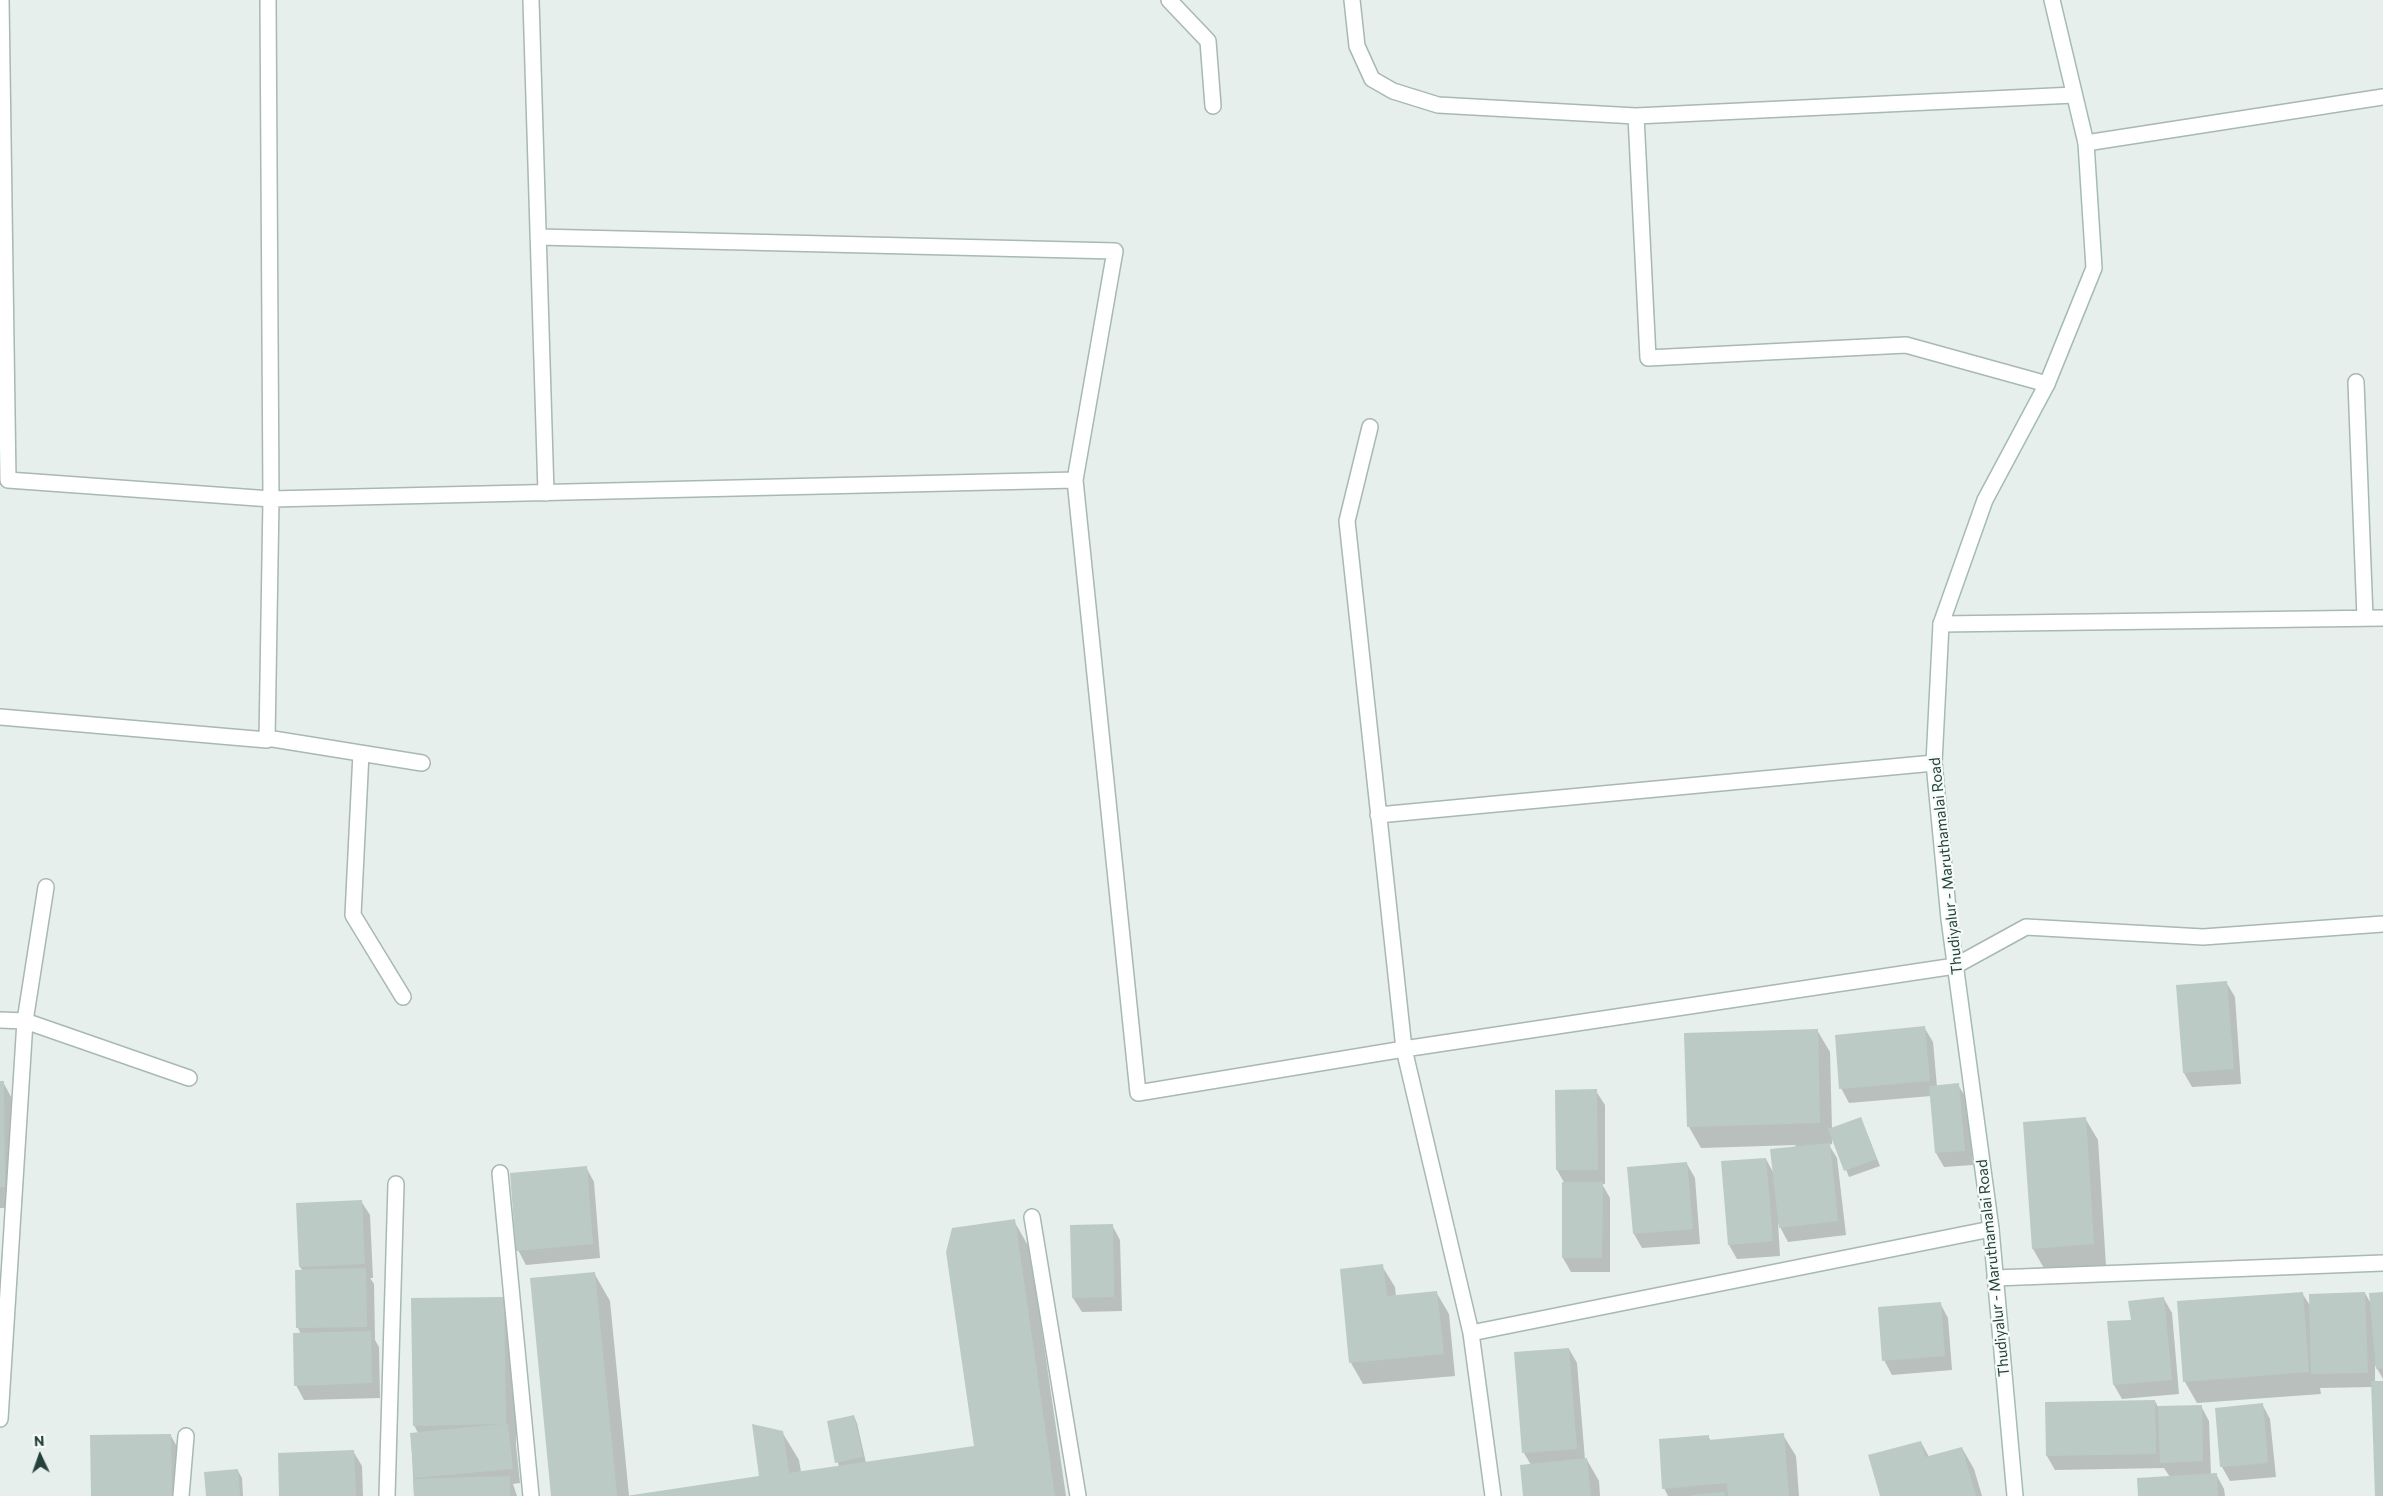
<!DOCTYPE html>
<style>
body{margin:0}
#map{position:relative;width:2383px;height:1496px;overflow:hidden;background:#e6efeb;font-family:Commissioner,sans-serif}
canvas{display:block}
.north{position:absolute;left:15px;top:1431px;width:50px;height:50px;-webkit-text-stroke:4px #f7fbf9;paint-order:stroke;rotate:357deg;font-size:14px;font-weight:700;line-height:20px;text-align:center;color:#24423a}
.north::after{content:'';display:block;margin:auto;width:18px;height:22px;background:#24423a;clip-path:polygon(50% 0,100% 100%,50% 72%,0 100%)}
</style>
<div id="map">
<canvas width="2383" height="1496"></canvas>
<div class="north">N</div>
</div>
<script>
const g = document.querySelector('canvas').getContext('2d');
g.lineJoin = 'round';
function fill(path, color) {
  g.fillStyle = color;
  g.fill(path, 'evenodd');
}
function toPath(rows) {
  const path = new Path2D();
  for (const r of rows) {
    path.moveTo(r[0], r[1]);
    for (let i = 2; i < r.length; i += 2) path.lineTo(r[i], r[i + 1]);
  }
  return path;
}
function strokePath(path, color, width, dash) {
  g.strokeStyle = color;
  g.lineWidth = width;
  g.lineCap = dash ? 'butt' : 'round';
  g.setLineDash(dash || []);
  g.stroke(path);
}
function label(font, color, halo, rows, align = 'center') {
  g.font = font + ' Commissioner,sans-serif';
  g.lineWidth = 4.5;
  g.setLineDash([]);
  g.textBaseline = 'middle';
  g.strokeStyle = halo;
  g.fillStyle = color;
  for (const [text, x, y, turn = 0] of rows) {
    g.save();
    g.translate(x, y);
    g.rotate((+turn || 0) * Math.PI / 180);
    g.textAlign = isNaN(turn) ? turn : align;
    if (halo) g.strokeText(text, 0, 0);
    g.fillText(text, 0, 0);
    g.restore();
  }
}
const shadow = toPath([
 [2226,982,2235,997,2241,1084,2192,1087,2184,1073,2177,986],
 [1924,1027,1933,1042,1937,1087,1958,1085,1967,1099,1973,1165,1944,1167,1936,1153,1931,1096,1849,1103,1841,1088],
 [1817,1030,1830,1052,1832,1129,1861,1118,1880,1166,1849,1177,1832,1135,1832,1144,1829,1145,1837,1158,1846,1235,1788,1242,1778,1223,1780,1256,1737,1259,1729,1245,1766,1159,1774,1174,1796,1145,1701,1148,1689,1127],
 [0,1082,3,1082,15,1104,17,1208,0,1208],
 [1596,1091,1605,1105,1605,1184,1602,1184,1610,1198,1610,1272,1571,1272,1563,1258,1565,1184,1557,1170],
 [2085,1118,2098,1140,2106,1266,2045,1270,2033,1249],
 [1687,1164,1695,1178,1700,1244,1642,1248,1634,1234],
 [586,1167,594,1182,600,1258,526,1265,518,1250],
 [361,1201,370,1215,373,1278,370,1278,374,1284,375,1340,379,1347,380,1398,304,1400,296,1385,301,1334,298,1328,296,1271,303,1271,300,1267],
 [1014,1221,1030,1249,1066,1496,552,1496,594,1273,610,1301,629,1496,760,1477,782,1432,799,1460,801,1472,839,1467,828,1422,854,1416,857,1423,866,1463,976,1447],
 [1112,1225,1120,1240,1122,1311,1082,1312,1073,1298],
 [1382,1266,1395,1287,1396,1297,1436,1292,1449,1314,1455,1376,1363,1384,1351,1363],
 [2302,1293,2311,1307,2365,1293,2371,1304,2383,1293,2383,1379,2375,1365,2375,1383,2383,1382,2383,1496,2377,1496,2372,1387,2320,1388,2321,1394,2197,1403,2185,1382,2179,1302],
 [503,1298,516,1320,516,1445,520,1483,513,1484,517,1496,414,1496,411,1434,418,1433,414,1425],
 [2164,1299,2172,1313,2179,1394,2122,1399,2114,1385,2108,1323,2132,1321],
 [1940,1303,1948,1318,1952,1370,1892,1375,1884,1360],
 [1569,1349,1577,1363,1585,1460,1587,1460,1599,1481,1600,1496,1524,1496,1531,1465,1524,1453],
 [2155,1401,2158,1407,2201,1406,2209,1421,2211,1475,2216,1474,2224,1489,2225,1496,2140,1496,2170,1477,2164,1468,2055,1470,2047,1456],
 [2262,1404,2270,1419,2276,1477,2230,1481,2222,1467],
 [1783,1435,1796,1456,1799,1496,1668,1496,1664,1488,1708,1436,1711,1441],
 [171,1436,179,1450,179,1496,92,1496],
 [1921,1442,1929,1457,1962,1448,1974,1469,1982,1496,1881,1496],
 [353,1451,362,1466,363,1496,281,1496],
 [238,1471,242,1478,243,1496,208,1496]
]);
const building = toPath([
 [2227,981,2234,1069,2183,1073,2176,985],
 [1925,1026,1930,1081,1839,1089,1835,1035],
 [1818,1029,1820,1123,1687,1127,1684,1033],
 [0,1081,4,1081,5,1187,0,1187],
 [1959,1083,1965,1151,1935,1153,1929,1086],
 [1597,1089,1598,1170,1556,1170,1555,1090],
 [1861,1117,1877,1159,1844,1171,1828,1129],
 [2086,1117,2094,1244,2032,1249,2023,1122],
 [1830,1143,1838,1221,1779,1228,1770,1149],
 [1766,1158,1773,1241,1728,1245,1721,1161],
 [1687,1162,1693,1229,1633,1234,1627,1167],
 [587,1166,593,1244,516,1251,510,1173],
 [1562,1182,1603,1182,1602,1258,1562,1258],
 [362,1200,365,1264,299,1267,296,1203],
 [1015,1219,1055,1496,626,1496,759,1476,752,1424,783,1431,789,1473,974,1446,946,1252,952,1228],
 [1113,1224,1114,1297,1072,1298,1070,1225],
 [1383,1264,1387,1296,1437,1291,1444,1354,1349,1363,1340,1269],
 [366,1268,367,1327,296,1328,295,1270],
 [595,1272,617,1496,551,1496,530,1278],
 [2303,1292,2309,1372,2183,1382,2177,1301],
 [2365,1292,2368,1373,2311,1374,2309,1294],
 [2383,1292,2383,1368,2376,1369,2369,1293],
 [504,1297,506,1424,508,1424,513,1469,414,1478,410,1433,502,1424,413,1426,411,1298],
 [2164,1297,2172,1380,2113,1385,2107,1321,2131,1320,2128,1301],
 [1941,1302,1945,1356,1882,1361,1878,1307],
 [371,1331,372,1383,294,1386,293,1333],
 [1569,1348,1577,1449,1522,1453,1514,1352],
 [2371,1381,2383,1381,2383,1496,2375,1496],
 [2155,1400,2156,1454,2046,1456,2045,1402],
 [2263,1403,2268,1463,2220,1467,2215,1408],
 [2202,1405,2203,1461,2160,1463,2158,1406],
 [854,1415,863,1457,835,1463,827,1421],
 [1784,1433,1789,1496,1728,1496,1727,1483,1662,1489,1659,1439,1709,1435,1709,1440],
 [171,1434,172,1496,91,1496,90,1435],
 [1921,1441,1925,1457,1962,1447,1976,1496,1880,1496,1868,1455],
 [354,1450,356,1496,279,1496,278,1453],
 [1587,1458,1591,1496,1523,1496,1520,1465],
 [238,1469,240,1496,206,1496,204,1472],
 [2217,1473,2218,1496,2138,1496,2137,1478],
 [510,1476,510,1496,414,1496,413,1479],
 [1724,1492,1725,1496,1691,1496,1691,1495]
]);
const minor = toPath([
 [1,0,8,480,271,499,268,0],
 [531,0,546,493],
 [1169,0,1208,41,1213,106],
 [1352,0,1357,46,1372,79,1393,91,1438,105,1636,116,2074,95],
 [1636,116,1648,358,1906,345,2047,384],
 [2086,143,2383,97],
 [538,237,1115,251,1075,480],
 [2356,382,2365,618],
 [1370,427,1347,521,1404,1049,1471,1333,1493,1496],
 [1941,624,2383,618],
 [0,717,267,740,271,499,1075,480,1138,1093,1404,1049,1955,966,2026,927,2203,937,2383,924],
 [267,738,422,763],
 [361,753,353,915,403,997],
 [1378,815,1934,763],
 [0,1020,25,1021,189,1078],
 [500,1173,531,1496],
 [1032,1217,1078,1496],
 [1995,1278,2383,1263],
 [1471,1333,1991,1229],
 [0,1419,25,1021,46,887],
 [181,1496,186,1436],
 [387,1496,396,1184]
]);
const secondary = toPath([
 [2015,1496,1991,1229,1949,919,1934,763,1941,624,1985,500,2047,384,2094,268,2086,143,2052,0]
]);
const streetNames = [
 ["Thudiyalur - Maruthamalai Road",1946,866,-96],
 ["Thudiyalur - Maruthamalai Road",1993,1268,-96]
];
fill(shadow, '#0003');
fill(building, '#bbcac4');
strokePath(minor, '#a8b8b2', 18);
strokePath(secondary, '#a4bbb3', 18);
strokePath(minor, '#fff', 15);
strokePath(secondary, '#fff', 15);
label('15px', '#24423a', '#f7fbf9', streetNames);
</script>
